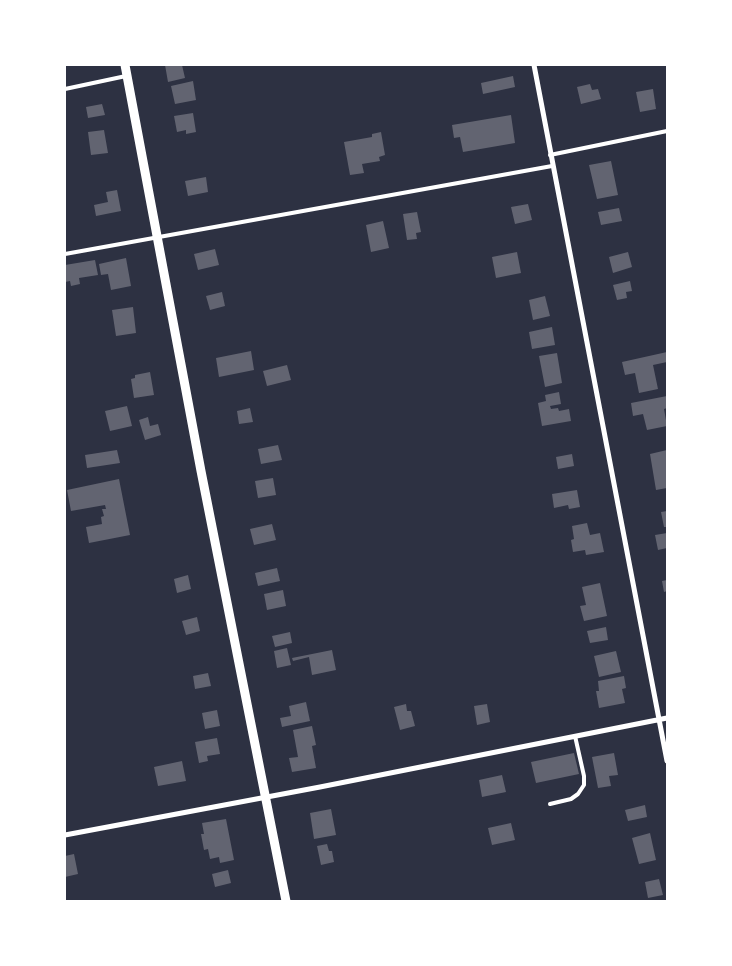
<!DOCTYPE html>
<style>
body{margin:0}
#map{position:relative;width:732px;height:966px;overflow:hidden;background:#2d3142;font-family:"PT Sans",sans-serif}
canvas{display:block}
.frame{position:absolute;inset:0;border:66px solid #fff;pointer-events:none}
</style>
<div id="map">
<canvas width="732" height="966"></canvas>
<div class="frame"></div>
</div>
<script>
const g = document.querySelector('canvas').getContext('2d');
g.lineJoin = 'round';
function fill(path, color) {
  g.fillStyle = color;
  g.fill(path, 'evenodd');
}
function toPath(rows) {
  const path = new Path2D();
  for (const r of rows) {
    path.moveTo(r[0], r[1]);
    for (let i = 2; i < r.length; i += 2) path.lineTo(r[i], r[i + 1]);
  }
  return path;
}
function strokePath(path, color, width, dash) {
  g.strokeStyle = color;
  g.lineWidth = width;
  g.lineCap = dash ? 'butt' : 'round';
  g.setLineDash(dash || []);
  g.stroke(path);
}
const building = toPath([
 [165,65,182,65,185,78,168,82],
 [513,76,515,87,483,94,481,83],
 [193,81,196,100,175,104,171,86],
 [590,84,592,90,598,89,601,99,581,104,577,87],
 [653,89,656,109,640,112,636,92],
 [102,104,105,115,88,118,86,107],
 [193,113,196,132,186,134,186,130,177,132,174,116],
 [511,115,515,143,463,152,460,137,454,138,452,125],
 [104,130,108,153,91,155,88,132],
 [381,132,385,155,379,157,380,161,362,164,364,173,350,175,344,142,372,137,372,134],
 [611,161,618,195,597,199,589,165],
 [206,177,208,192,188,196,185,181],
 [117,190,121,211,96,216,94,205,108,202,106,192],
 [528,204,532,220,515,224,511,207],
 [619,208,622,221,601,225,598,212],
 [417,212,421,232,416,233,417,239,407,240,403,214],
 [383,221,389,248,371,252,366,225],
 [215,249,219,265,198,270,194,254],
 [517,252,521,273,496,278,492,257],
 [628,252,632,267,613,273,609,257],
 [126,258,131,286,111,290,108,274,101,275,99,264],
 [95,260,98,275,79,278,80,284,71,286,70,281,65,282,65,265],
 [630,281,632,291,626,292,627,298,617,300,613,285],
 [222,292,225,306,210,310,206,296],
 [545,296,550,316,533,320,529,300],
 [133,307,136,333,116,336,112,310],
 [552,327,555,345,532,349,529,332],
 [251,351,254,370,219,377,216,358],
 [667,352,667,362,653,365,658,389,639,393,635,373,625,375,622,362],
 [557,353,562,383,545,387,539,356],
 [287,365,291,380,267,386,263,371],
 [150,372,154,395,134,398,131,379,135,378,135,375],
 [559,392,561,404,550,406,551,409,558,408,559,411,569,409,571,421,542,426,538,403,546,401,545,395],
 [667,396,667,408,664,409,667,426,647,430,643,414,633,416,631,403],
 [127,406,132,426,110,431,105,411],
 [250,408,253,422,239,424,237,411],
 [148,417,150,426,158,424,161,435,145,440,139,420],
 [278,445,282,460,261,464,258,449],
 [117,450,120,463,87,468,85,455],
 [667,450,667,488,656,490,650,454],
 [572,454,574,466,558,469,556,457],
 [273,478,276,495,258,498,255,481],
 [119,479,130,535,89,543,86,527,102,524,101,517,104,516,102,509,106,509,105,505,71,511,67,490],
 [577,490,580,507,569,509,568,505,554,508,552,494],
 [667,511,667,527,664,527,661,512],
 [587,523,590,535,600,533,604,552,586,555,585,550,573,552,571,540,574,539,572,526],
 [272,524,276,540,254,545,250,529],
 [667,533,667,548,658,550,655,535],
 [277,568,280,581,258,586,255,573],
 [188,575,191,589,177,593,174,579],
 [667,580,667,591,664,592,662,581],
 [600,583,607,616,584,621,580,606,586,605,582,587],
 [283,590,286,606,267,610,264,594],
 [197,617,200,631,186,635,182,621],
 [606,627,608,640,590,643,587,631],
 [290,632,292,643,275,647,272,636],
 [287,648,291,665,277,668,274,651],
 [332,650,336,670,312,675,309,657,293,661,292,658],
 [616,651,621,672,599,677,594,656],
 [208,673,211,686,195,689,193,676],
 [624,676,626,688,622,689,625,703,599,708,596,691,599,691,598,681],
 [306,702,310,721,282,727,280,718,291,716,289,706],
 [406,704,407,711,411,711,415,726,400,730,394,707],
 [487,704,490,722,477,725,474,706],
 [217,710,220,726,205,729,202,713],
 [312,726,316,745,312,746,316,768,292,772,289,758,298,757,293,730],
 [217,738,220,754,207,756,208,761,199,763,195,742],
 [574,753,579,774,536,783,531,762],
 [614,753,618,775,609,776,611,786,598,788,592,757],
 [182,761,186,781,158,786,154,767],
 [502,775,506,792,482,797,479,780],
 [645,805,647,817,628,821,625,810],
 [331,809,336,835,314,839,310,813],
 [226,819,234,860,220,863,219,857,210,859,208,849,204,850,201,834,204,834,202,823],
 [511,823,515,840,492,845,488,828],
 [650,833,656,860,639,864,632,838],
 [327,844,329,851,332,851,334,862,321,865,317,846],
 [74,854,78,874,65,877,65,856],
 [228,870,231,883,215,887,212,874],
 [659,879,663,895,648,898,645,882]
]);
const service = toPath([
 [65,89,126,76],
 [550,155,667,131],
 [65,254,552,166],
 [550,804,571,799,578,794,584,785,584,776,575,736]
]);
const minor = toPath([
 [534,65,667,761],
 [65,835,320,787,667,718]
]);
const tertiary = toPath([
 [125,65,201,471,286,901]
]);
fill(building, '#626471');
strokePath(service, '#fff', 4);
strokePath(minor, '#fff', 5);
strokePath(tertiary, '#fff', 9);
</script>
